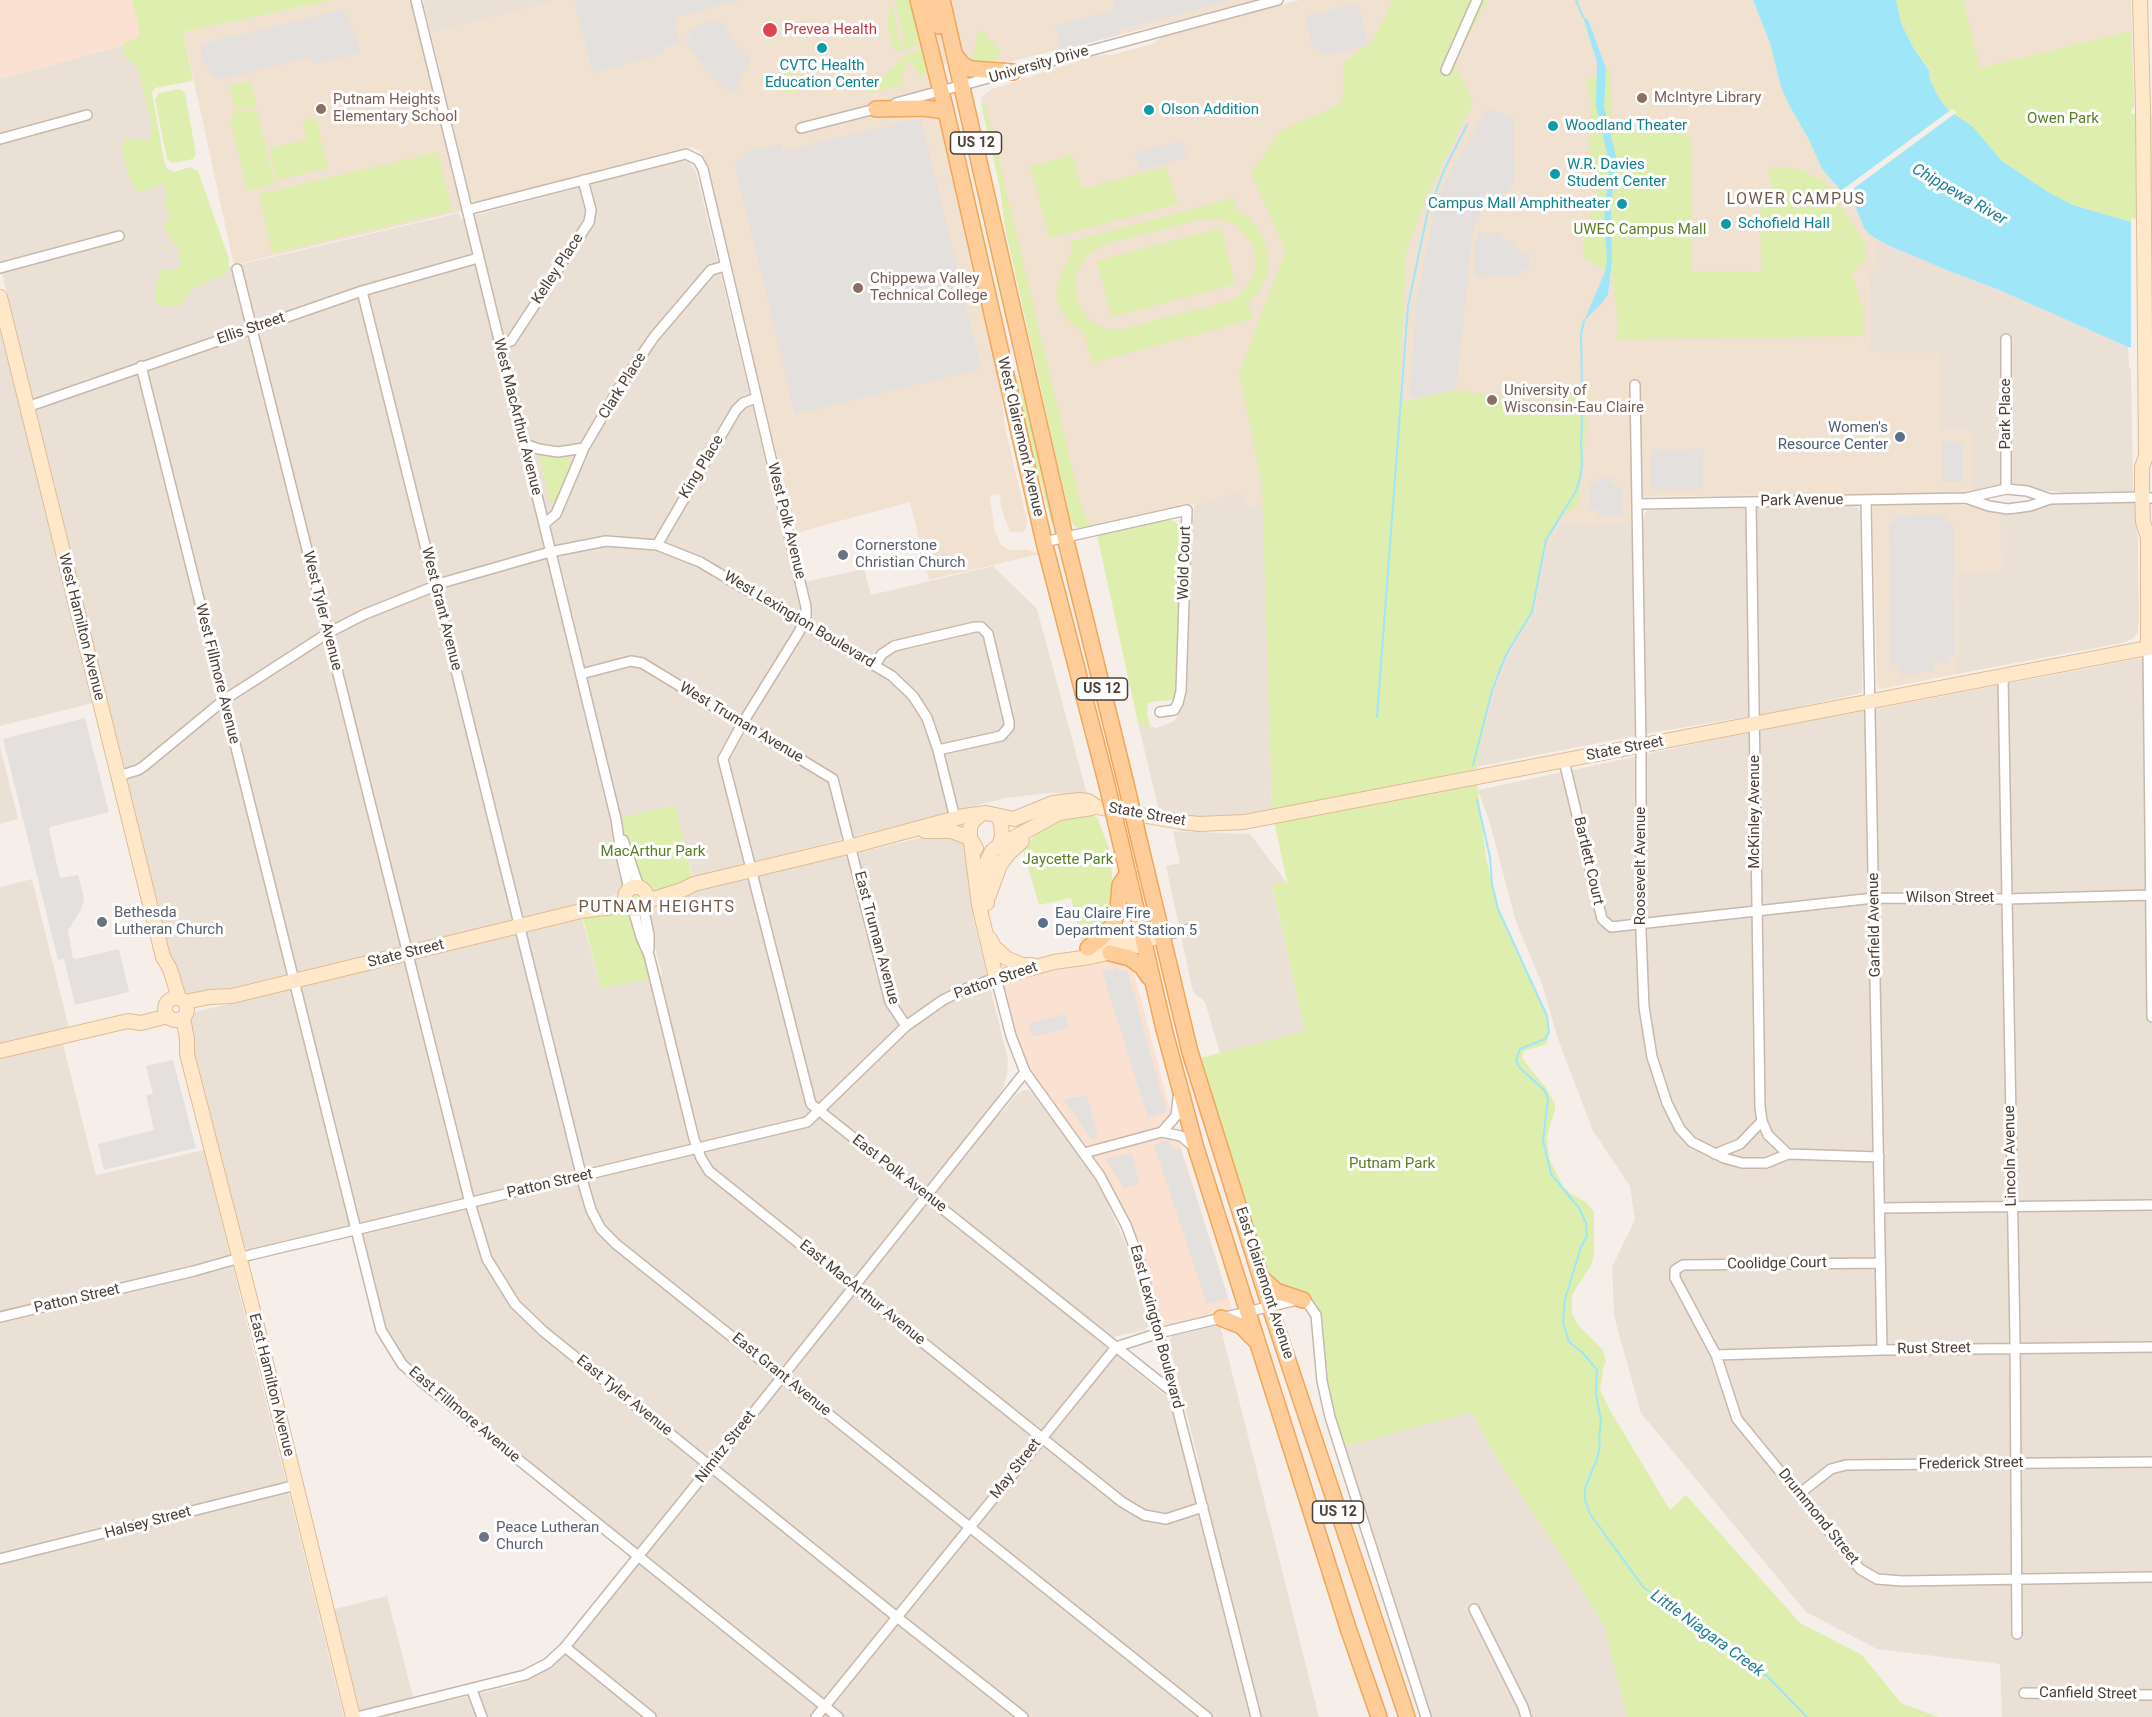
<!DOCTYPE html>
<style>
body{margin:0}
canvas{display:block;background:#f6efe9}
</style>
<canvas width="2152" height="1717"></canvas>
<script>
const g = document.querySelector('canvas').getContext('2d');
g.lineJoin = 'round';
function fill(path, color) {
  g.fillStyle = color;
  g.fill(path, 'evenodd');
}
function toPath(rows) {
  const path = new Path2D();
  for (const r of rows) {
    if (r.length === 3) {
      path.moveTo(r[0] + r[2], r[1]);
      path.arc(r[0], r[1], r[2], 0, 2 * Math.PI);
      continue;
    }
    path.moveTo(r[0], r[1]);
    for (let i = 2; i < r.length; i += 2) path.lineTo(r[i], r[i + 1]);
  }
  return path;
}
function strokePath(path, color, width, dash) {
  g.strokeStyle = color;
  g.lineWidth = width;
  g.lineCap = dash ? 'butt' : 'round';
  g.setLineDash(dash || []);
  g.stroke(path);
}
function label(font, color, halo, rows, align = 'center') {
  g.font = font + ' Roboto,sans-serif';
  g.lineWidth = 6;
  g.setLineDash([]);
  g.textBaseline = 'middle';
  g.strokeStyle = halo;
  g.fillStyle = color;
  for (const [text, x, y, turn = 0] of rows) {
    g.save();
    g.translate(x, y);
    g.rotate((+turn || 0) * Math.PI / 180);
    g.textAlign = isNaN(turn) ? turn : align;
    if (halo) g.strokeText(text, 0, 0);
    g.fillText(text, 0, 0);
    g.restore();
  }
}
const residential = toPath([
 [423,0,560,0,431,34],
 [135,42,187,277,459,213,461,219,680,161,689,162,696,171,795,584,864,569,871,595,993,566,1037,609,1087,794,1048,793,1006,798,693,877,674,805,610,821,624,882,625,887,620,894,189,998,178,986,0,265,0,79],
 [1876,238,1949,271,1997,289,2128,347,2129,368,2131,370,2133,485,2137,514,2138,544,2139,618,2138,632,2134,638,2122,643,1957,674,1958,572,2001,511,2059,503,2059,492,2001,486,1972,491,1971,430,1940,430,1939,353,1870,353,1869,269,1875,269],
 [0,324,93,703,0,726],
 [1235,492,1243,493,1263,504,1272,810,1208,818,1173,814,1159,811,1138,723,1156,728,1174,721,1180,712,1184,701,1194,505],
 [1853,506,1857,507,1860,512,1863,643,1862,693,1775,712,1651,733,1476,767,1494,690,1513,646,1535,613,1545,553,1560,523,1643,522,1645,512,1650,510],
 [2152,656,2152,1717,2002,1717,2000,1664,1877,1649,1806,1612,1641,1413,1614,1316,1612,1267,1635,1220,1630,1186,1593,1131,1558,1039,1542,984,1516,922,1489,820,1478,790,1779,726,1891,706],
 [0,747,18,819,0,824],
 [1173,831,1250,834,1287,883,1272,886,1305,1031,1220,1053,1205,1002,1193,992,1166,866,1180,863],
 [932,835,960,838,966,845,971,865,973,918,1008,1060,1007,1074,1003,1088,991,1106,1000,1114,1017,1094,1024,1090,1029,1090,1039,1099,1093,1176,1108,1204,1128,1249,1141,1287,1150,1323,1145,1330,1113,1337,1090,1320,1083,1328,1167,1397,1177,1424,1188,1465,1199,1462,1169,1344,1170,1339,1172,1336,1220,1325,1319,1717,359,1717,331,1610,387,1596,416,1708,508,1687,521,1683,544,1670,559,1660,576,1641,646,1555,415,1372,405,1361,387,1330,359,1223,249,1249,245,1248,242,1242,194,1049,189,1016,195,1012,582,919,601,989,662,975,647,916,648,906,654,901],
 [32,879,69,1028,0,1044,0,887],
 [63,1044,96,1175,204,1150,344,1717,0,1717,0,1056],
 [1472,1412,1495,1455,1562,1557,1604,1626,1627,1717,1432,1717,1345,1446]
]);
const commercial = toPath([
 [0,0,142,0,152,37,0,79],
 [1130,958,1173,1121,1162,1132,1177,1134,1234,1315,1159,1333,1119,1209,1025,1072,996,978,1038,966]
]);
const education = toPath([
 [333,0,416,0,467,210,234,265,183,32],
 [560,0,1262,0,992,66,965,60,928,68,1000,384,1005,427,1027,521,1026,529,1022,532,1010,532,1002,510,999,494,990,496,994,528,1001,545,1009,550,1028,550,1040,554,929,580,910,502,796,533,705,160,700,151,692,147,683,148,478,202,471,200,444,89,439,79,440,69,431,34],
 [1300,0,1753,0,1770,43,1781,87,1788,103,1809,140,1822,169,1856,208,1864,228,1876,238,1875,269,1869,269,1870,352,1939,353,1940,429,1971,429,1972,491,1957,493,1958,504,2001,511,2002,571,1958,573,1957,674,1881,689,1877,686,1872,494,1632,497,1632,522,1559,524,1545,553,1535,613,1513,646,1494,690,1476,769,1263,504,1247,507,1243,493,1235,492,1219,498,1150,515,1085,529,1075,527,1070,519,1005,227,1000,188,981,98,992,89,1093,56,1106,54,1112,55,1152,44,1164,36],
 [1896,0,2131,0,2134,108,2131,108,2027,177,2002,161,1973,127]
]);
const green = toPath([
 [132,0,333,0,183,32,193,81,155,88,152,92,164,161,167,169,174,172,190,167,198,171,229,259,228,273,193,288,180,305,165,307,156,303,156,284,162,270,177,269,181,264,179,250,163,228,170,214,163,204,167,194,162,184,142,192,135,190,126,168,121,147,126,138,147,141,152,137,152,127,138,68,124,55,122,43,137,38,140,32],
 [895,0,911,0,921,42,908,49,897,51,893,49,888,24,889,4,891,3,900,41,902,44,905,43],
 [1394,0,1488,0,1454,62,1473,102,1427,195,1406,252,1399,403,1456,390,1532,402,1552,401,1590,390,1578,506,1558,518,1546,540,1532,612,1507,653,1492,691,1476,769,1272,810,1262,483,1239,374,1286,250,1251,173,1280,131,1330,109,1342,102,1344,63,1372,41],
 [1896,0,1963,0,1980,68,2131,31,2134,108,2131,109,2131,114,2152,114,2152,228,2073,205,2048,192,2002,161,1973,127,1947,109,1938,96,1930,80,1929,69,1914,49,1901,23],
 [981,30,999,49,999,56,992,63,972,63,978,32],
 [922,47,928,68,927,72,921,78,910,61,906,61,906,66,901,81,903,81,901,85,866,94,903,58],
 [1610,67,1612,130,1676,128,1690,137,1692,185,1691,271,1761,272,1760,191,1772,189,1768,167,1786,167,1802,170,1824,181,1866,245,1865,260,1852,272,1863,311,1864,336,1618,339,1617,314,1612,274,1583,257,1584,228,1596,204,1598,182,1590,158,1591,102,1586,81],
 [782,70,806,76,807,88,791,93,780,90,777,79,774,76,775,74,779,77],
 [251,81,256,105,235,110,229,86],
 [179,89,185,93,196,154,193,159,172,163,167,159,155,99,159,93],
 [981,104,984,104,987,110,1080,502,1090,528,1075,527,1070,519,1005,227,1000,188],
 [256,108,275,184,247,191,231,122,234,113],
 [316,118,328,168,276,180,269,148,307,140,302,121],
 [438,152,452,211,272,253,259,194],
 [1073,155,1082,189,1166,166,1177,204,1050,238,1030,166],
 [1233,198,1236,210,1249,218,1258,229,1265,242,1268,256,1268,273,1259,291,1248,303,1253,319,1092,363,1084,333,1068,321,1059,307,1056,292,1059,277,1072,252,1070,242],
 [1203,219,1221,219,1238,226,1254,246,1256,262,1254,272,1248,285,1238,297,1226,302,1122,329,1107,329,1094,323,1082,311,1075,292,1075,278,1083,260,1093,251,1106,244],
 [1221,228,1235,284,1112,317,1097,261],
 [1017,376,1035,431,1055,524,1052,524,1028,439,1014,377],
 [542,454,568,457,571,464,556,501,551,503,539,455],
 [1162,520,1171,520,1177,523,1181,527,1183,534,1177,697,1175,700,1155,701,1148,704,1147,714,1151,728,1138,723,1097,535],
 [1477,783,1486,858,1498,909,1547,1016,1549,1032,1547,1044,1524,1051,1522,1058,1546,1088,1555,1104,1555,1110,1547,1136,1549,1158,1563,1186,1570,1193,1586,1202,1594,1212,1594,1254,1591,1265,1572,1295,1572,1314,1579,1326,1603,1350,1606,1361,1603,1368,1600,1390,1611,1412,1670,1510,1686,1495,1800,1623,1862,1655,1901,1703,1938,1717,1627,1717,1604,1626,1562,1557,1495,1455,1472,1412,1339,1448,1330,1417,1314,1310,1261,1277,1200,1058,1305,1031,1272,885,1287,882,1274,821],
 [675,805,694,884,647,901,655,977,601,989,581,911,603,902,621,897,626,892,616,819],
 [1087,815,1097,817,1109,848,1114,893,1111,918,1096,936,1082,943,1071,898,1039,905,1023,850,1033,837,1045,828,1067,818]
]);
const parking = toPath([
 [574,0,740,0,683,15,677,19,675,25,679,43,663,47,664,53,593,73],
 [1113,0,1231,0,1118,30,1119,35,1061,50,1055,26,1114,10],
 [1357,3,1369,45,1328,55,1312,47,1305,17],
 [344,10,359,44,360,53,316,64,311,57,223,79,216,77,211,73,201,58,201,44],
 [714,19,716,25,721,22,733,41,751,60,738,81,740,84,733,94,719,84,704,67,684,39,691,36,689,30],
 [1488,108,1513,118,1515,178,1509,191,1482,206,1472,234,1456,390,1410,398,1417,298,1433,217,1444,184],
 [921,118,981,369,795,414,734,161,745,159,744,152,781,144,783,151],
 [1182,140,1187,157,1140,171,1135,153],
 [1478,233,1501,233,1501,239,1513,243,1520,253,1529,252,1529,270,1522,270,1522,275,1475,277,1475,239,1478,239],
 [1942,442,1963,443,1963,482,1943,482],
 [1703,449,1703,489,1651,490,1651,450],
 [1598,477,1612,477,1612,484,1621,488,1623,516,1597,516,1597,510,1590,509,1590,483,1597,483],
 [1946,515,1946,522,1953,522,1955,656,1949,656,1949,662,1934,663,1934,670,1901,676,1899,666,1890,665,1889,523,1894,522,1894,516],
 [85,718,109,812,50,827,49,829,60,878,78,875,84,899,81,910,68,930,73,958,76,959,119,949,129,992,75,1005,64,959,58,960,3,739],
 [1118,968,1119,972,1127,970,1167,1112,1148,1118,1102,971],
 [1065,1014,1069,1028,1032,1037,1029,1023],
 [173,1060,196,1148,104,1170,98,1144,154,1130,146,1095,153,1094,146,1066],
 [1087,1095,1098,1137,1091,1139,1064,1100],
 [1168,1140,1172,1148,1174,1149,1180,1148,1228,1298,1207,1304,1154,1144],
 [1132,1153,1139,1184,1124,1188,1105,1159]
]);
const water = toPath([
 [1753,0,1896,0,1901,23,1914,49,1929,70,1930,80,1938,96,1947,109,1973,127,2002,161,2048,192,2073,205,2152,228,2152,350,2128,347,1997,289,1949,271,1888,245,1870,235,1864,228,1856,208,1822,169,1809,140,1788,103,1781,87,1770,43],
 [1583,17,1588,20,1606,68,1604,106,1617,161,1611,204,1612,262,1608,294,1603,302,1584,321,1605,272,1607,259,1604,220,1609,163,1596,105,1597,62]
]);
const pier = toPath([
 [1952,109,1957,112,1842,197,1838,193],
 [2131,218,2152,225,2152,353,2131,350]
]);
const stream = toPath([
 [1576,0,1583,17],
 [1582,383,1581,335,1584,320],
 [1377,717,1408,306,1427,215,1445,168,1467,125],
 [1473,765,1492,691,1501,667,1507,653,1532,612,1546,540,1576,491,1580,479,1582,464,1581,443,1583,402],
 [1477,800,1490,857,1492,884,1498,909,1547,1016,1549,1032,1545,1039,1520,1049,1516,1061,1520,1068,1545,1091,1548,1099,1543,1140,1551,1174,1579,1208,1586,1223,1587,1236,1581,1247,1565,1299,1563,1322,1569,1342,1582,1352,1597,1370,1596,1394,1601,1421,1599,1440,1600,1445,1597,1459,1585,1488,1585,1500,1590,1514,1644,1588,1693,1619,1766,1675,1807,1717]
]);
const street = toPath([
 [416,0,616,819,622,859,629,889],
 [1446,70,1477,0],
 [896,103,1278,0],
 [801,128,879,108],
 [0,139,87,115],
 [467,210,686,154,698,160,703,169,806,607,806,616,799,632,742,724,723,759,811,1104,1175,1394],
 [0,268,119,236],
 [237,269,470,1203,487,1259,515,1304,543,1331,898,1618,1023,1717],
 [362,291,584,1186,591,1210,601,1229,616,1244,1207,1717],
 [2006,339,2006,489],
 [499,345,511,341,589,222,591,210,583,180],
 [141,366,381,1330,402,1364,422,1382,838,1717],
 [1635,385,1641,745,1641,933,1644,1007,1652,1057,1667,1103,1680,1129,1692,1142,1724,1158,1742,1163,1766,1163,1788,1154,1879,1157],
 [27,407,362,291,478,258],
 [524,444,539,449,558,452,584,448],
 [1966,498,1989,506,2008,509,2030,506,2050,499,2142,497],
 [2151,498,2152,498],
 [1866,501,1882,1350],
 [1751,502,1760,1107,1762,1121,1768,1135,1788,1154],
 [1638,504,1966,498,2006,489,2027,491,2050,499],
 [544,524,556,514,584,448,619,388,654,337,711,270,725,266],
 [1044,542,1187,510,1181,691,1178,703,1174,710,1160,712],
 [657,545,736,410,743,403,756,398],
 [2148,648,2152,1017],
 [875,665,882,654,894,646,975,627,981,627,988,634,1009,722,1009,727,1001,736,938,750],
 [581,674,631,661,642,663,833,779,890,1002,906,1026],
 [2003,677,2015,1339,2017,1634],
 [1564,761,1602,919,1611,927,1874,898,2007,899,2152,895],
 [118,776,138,770,144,766,224,700,328,633,363,615,445,582,550,552,606,541,657,545,700,562,892,676,913,696,927,718,938,750,955,818],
 [623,840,639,887],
 [643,906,649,935,649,949],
 [633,909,641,937,649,955,694,1139,701,1158,709,1171,1122,1502,1144,1515,1166,1519,1203,1507],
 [1162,936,1189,929],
 [1162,1132,1176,1116,1178,1098],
 [1084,1153,1162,1132,1181,1136,1194,1147],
 [1715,1154,1740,1144,1762,1121],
 [1880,1208,2152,1205],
 [1880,1263,1683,1265,1675,1270,1675,1278,1716,1355,1737,1419,1860,1569,1877,1579,1902,1581,2152,1577],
 [0,1317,194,1271,250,1255,807,1122,906,1026,943,1000,963,990,996,978,1011,1036,1025,1072,1100,1176,1126,1225,1140,1262,1256,1717],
 [1716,1355,1882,1350,2152,1347],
 [1799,1494,1831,1469,1846,1465,2152,1462],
 [0,1559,296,1485],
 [1474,1609,1523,1707,1526,1717],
 [565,1647,651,1717],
 [472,1690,482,1717],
 [2024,1693,2152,1695],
 [357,1717,525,1675,548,1663,565,1647,711,1466,1025,1072],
 [816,1717,1116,1347,1159,1333,1297,1300,1307,1302,1316,1315,1322,1381,1330,1417,1426,1717]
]);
const secondary = toPath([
 [2140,0,2143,108,2146,456,2142,467,2142,487,2143,522,2148,537,2148,648],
 [0,297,163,957,170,969,179,998],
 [925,831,951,831,970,838],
 [971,843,979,905,996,978,1054,962,1090,957,1137,946,1143,941,1162,936],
 [999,846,1059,813,1092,808],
 [976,848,970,838,970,828,972,822,981,814],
 [994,849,999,846,1002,836,1001,823,998,817],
 [636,898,11],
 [989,895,1000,865,1009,853,1022,841],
 [647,901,682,890,694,884,852,846,964,816,986,813,1014,819,1053,803,1079,800,1088,801,1097,807,1180,822,1199,824,1244,822,2152,647],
 [987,903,985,866,992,851],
 [990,939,994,947,1006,958,1022,965,1032,965],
 [1090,947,1135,936,1143,941],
 [176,1009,11],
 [185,1002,210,997,232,996,581,911,628,905],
 [183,1018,187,1039,187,1054,257,1326,353,1717],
 [0,1051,128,1021,141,1023,168,1016]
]);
const primary = toPath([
 [918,0,946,111,1044,542,1106,781],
 [931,0,939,26],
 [942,0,1065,537,1126,784],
 [955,55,962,64,971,69,1013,72],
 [876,109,924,108,946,111],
 [1120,840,1164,1029,1196,1148,1348,1628,1379,1717],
 [1140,844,1190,1052,1270,1307,1407,1717],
 [1088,948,1100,939,1113,925,1118,909,1120,885,1128,873],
 [1110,953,1130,958,1142,967,1149,977],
 [1262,1278,1276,1291,1303,1300],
 [1221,1318,1241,1326,1255,1340]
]);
const primaryBridge = toPath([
 [1106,781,1120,840],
 [1126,784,1140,844]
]);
const markers = [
 [770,30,8,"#e0444e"],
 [822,48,6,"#0f9aa8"],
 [1642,98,6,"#8d6e63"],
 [321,109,6,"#8d6e63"],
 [1149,110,6,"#0f9aa8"],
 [1553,126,6,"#0f9aa8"],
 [1555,174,6,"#0f9aa8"],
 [1622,204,6,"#0f9aa8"],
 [1726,224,6,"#0f9aa8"],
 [858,288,6,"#8d6e63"],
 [1492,400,6,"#8d6e63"],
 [1900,437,6,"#5c6f8a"],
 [843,555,6,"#6b7280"],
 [102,922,6,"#6b7280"],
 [1043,923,6,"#5c6f8a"],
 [484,1537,6,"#6b7280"]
];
const shields = [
 [976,143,51],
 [1102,689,51],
 [1338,1512,51]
];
const shieldNames = [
 ["US 12",976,143],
 ["US 12",1102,689],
 ["US 12",1338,1512]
];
const healthNames = [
 ["Prevea Health",784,30]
];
const streetNames = [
 ["University Drive",1039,65,-16],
 ["Kelley Place",558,269,-57],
 ["Ellis Street",251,329,-19],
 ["Clark Place",623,386,-58],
 ["Park Place",2006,414,-90],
 ["West MacArthur Avenue",517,417,76],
 ["West Clairemont Avenue",1020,437,77],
 ["King Place",702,467,-59],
 ["Park Avenue",1802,501,-1],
 ["West Polk Avenue",786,521,76],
 ["Wold Court",1185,563,-88],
 ["West Grant Avenue",441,609,76],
 ["West Tyler Avenue",322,611,76],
 ["West Lexington Boulevard",799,620,31],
 ["West Hamilton Avenue",81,627,76],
 ["West Fillmore Avenue",217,674,76],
 ["West Truman Avenue",741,723,31],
 ["State Street",1625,749,-11],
 ["McKinley Avenue",1755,812,-90],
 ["State Street",1147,815,10],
 ["Bartlett Court",1588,861,77],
 ["Roosevelt Avenue",1641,866,-90],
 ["Wilson Street",1950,898],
 ["Garfield Avenue",1875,925,-91],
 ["East Truman Avenue",876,938,75],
 ["State Street",406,954,-14],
 ["Patton Street",996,981,-19],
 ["Lincoln Avenue",2011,1156,-91],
 ["East Polk Avenue",899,1174,38],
 ["Patton Street",550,1184,-13],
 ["Coolidge Court",1777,1264,-1],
 ["East Clairemont Avenue",1264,1283,72],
 ["East MacArthur Avenue",862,1293,39],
 ["Patton Street",77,1299,-13],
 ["East Lexington Boulevard",1156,1327,75],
 ["Rust Street",1934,1349,-1],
 ["East Grant Avenue",781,1375,39],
 ["East Hamilton Avenue",271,1385,76],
 ["East Tyler Avenue",624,1396,39],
 ["East Fillmore Avenue",464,1415,40],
 ["Nimitz Street",726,1447,-52],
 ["Frederick Street",1971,1464,-1],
 ["May Street",1016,1469,-52],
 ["Drummond Street",1818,1517,51],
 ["Halsey Street",148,1523,-15],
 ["Canfield Street",2088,1694,1]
];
const cultureNames = [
 ["CVTC Health",822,66,"center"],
 ["Education Center",822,83,"center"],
 ["Olson Addition",1161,110],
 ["Woodland Theater",1565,126],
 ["W.R. Davies",1567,165],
 ["Student Center",1567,182],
 ["Campus Mall Amphitheater",1610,204,"right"],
 ["Schofield Hall",1738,224]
];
const educationNames = [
 ["McIntyre Library",1654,98],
 ["Putnam Heights",333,100],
 ["Elementary School",333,117],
 ["Chippewa Valley",870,279],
 ["Technical College",870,296],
 ["University of",1504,391],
 ["Wisconsin-Eau Claire",1504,408]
];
const parkNames = [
 ["Owen Park",2063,119],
 ["UWEC Campus Mall",1640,230],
 ["MacArthur Park",653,852],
 ["Jaycette Park",1068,860],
 ["Putnam Park",1392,1164]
];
const serviceNames = [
 ["Women's",1888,428],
 ["Resource Center",1888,445],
 ["Eau Claire Fire",1055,914,"left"],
 ["Department Station 5",1055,931,"left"]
];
const worshipNames = [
 ["Cornerstone",855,546],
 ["Christian Church",855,563],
 ["Bethesda",114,913],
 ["Lutheran Church",114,930],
 ["Peace Lutheran",496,1528],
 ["Church",496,1545]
];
const waterNames = [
 ["Chippewa River",1959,195,30],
 ["Little Niagara Creek",1707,1634,36]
];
const neighbourhoodNames = [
 ["LOWER CAMPUS",1796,200],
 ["PUTNAM HEIGHTS",657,908]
];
fill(residential, '#ebe0d6');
fill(commercial, '#fae1d2');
fill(education, '#f1e1d1');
fill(green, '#deeeae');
fill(parking, '#e4e0de');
fill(water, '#9fe6f9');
fill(pier, '#f6efe9');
strokePath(stream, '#9fe6f9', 2);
strokePath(street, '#c6b8ad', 12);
strokePath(secondary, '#debc96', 16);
strokePath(primary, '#f1a65c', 18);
strokePath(street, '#fff', 9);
strokePath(secondary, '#ffe7ca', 14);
strokePath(primary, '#ffcd99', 15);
strokePath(primaryBridge, '#f1a65c', 18, []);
strokePath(primaryBridge, '#ffcd99', 15);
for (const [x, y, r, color] of markers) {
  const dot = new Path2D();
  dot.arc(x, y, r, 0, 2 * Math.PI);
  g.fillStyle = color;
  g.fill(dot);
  strokePath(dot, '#fff', 2);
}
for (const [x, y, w] of shields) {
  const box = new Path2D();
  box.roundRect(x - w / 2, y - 11, w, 22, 4.5);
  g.fillStyle = '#fff';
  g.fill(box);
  strokePath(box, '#4b3f36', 1.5);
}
label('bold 14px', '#4b3f36', null, shieldNames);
label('15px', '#be3a42', '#fff', healthNames, 'left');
label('15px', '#4b3f36', '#fff', streetNames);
label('15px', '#0d838f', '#fff', cultureNames, 'left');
label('15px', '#785e54', '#fff', educationNames, 'left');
label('15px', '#577e21', '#fff', parkNames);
label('15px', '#4e5e75', '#fff', serviceNames, 'right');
label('15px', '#5b616d', '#fff', worshipNames, 'left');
label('italic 16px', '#1e7d97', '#fff', waterNames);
g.letterSpacing = '1.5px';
label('16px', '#6f5a4c', '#fff', neighbourhoodNames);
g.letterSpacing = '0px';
</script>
